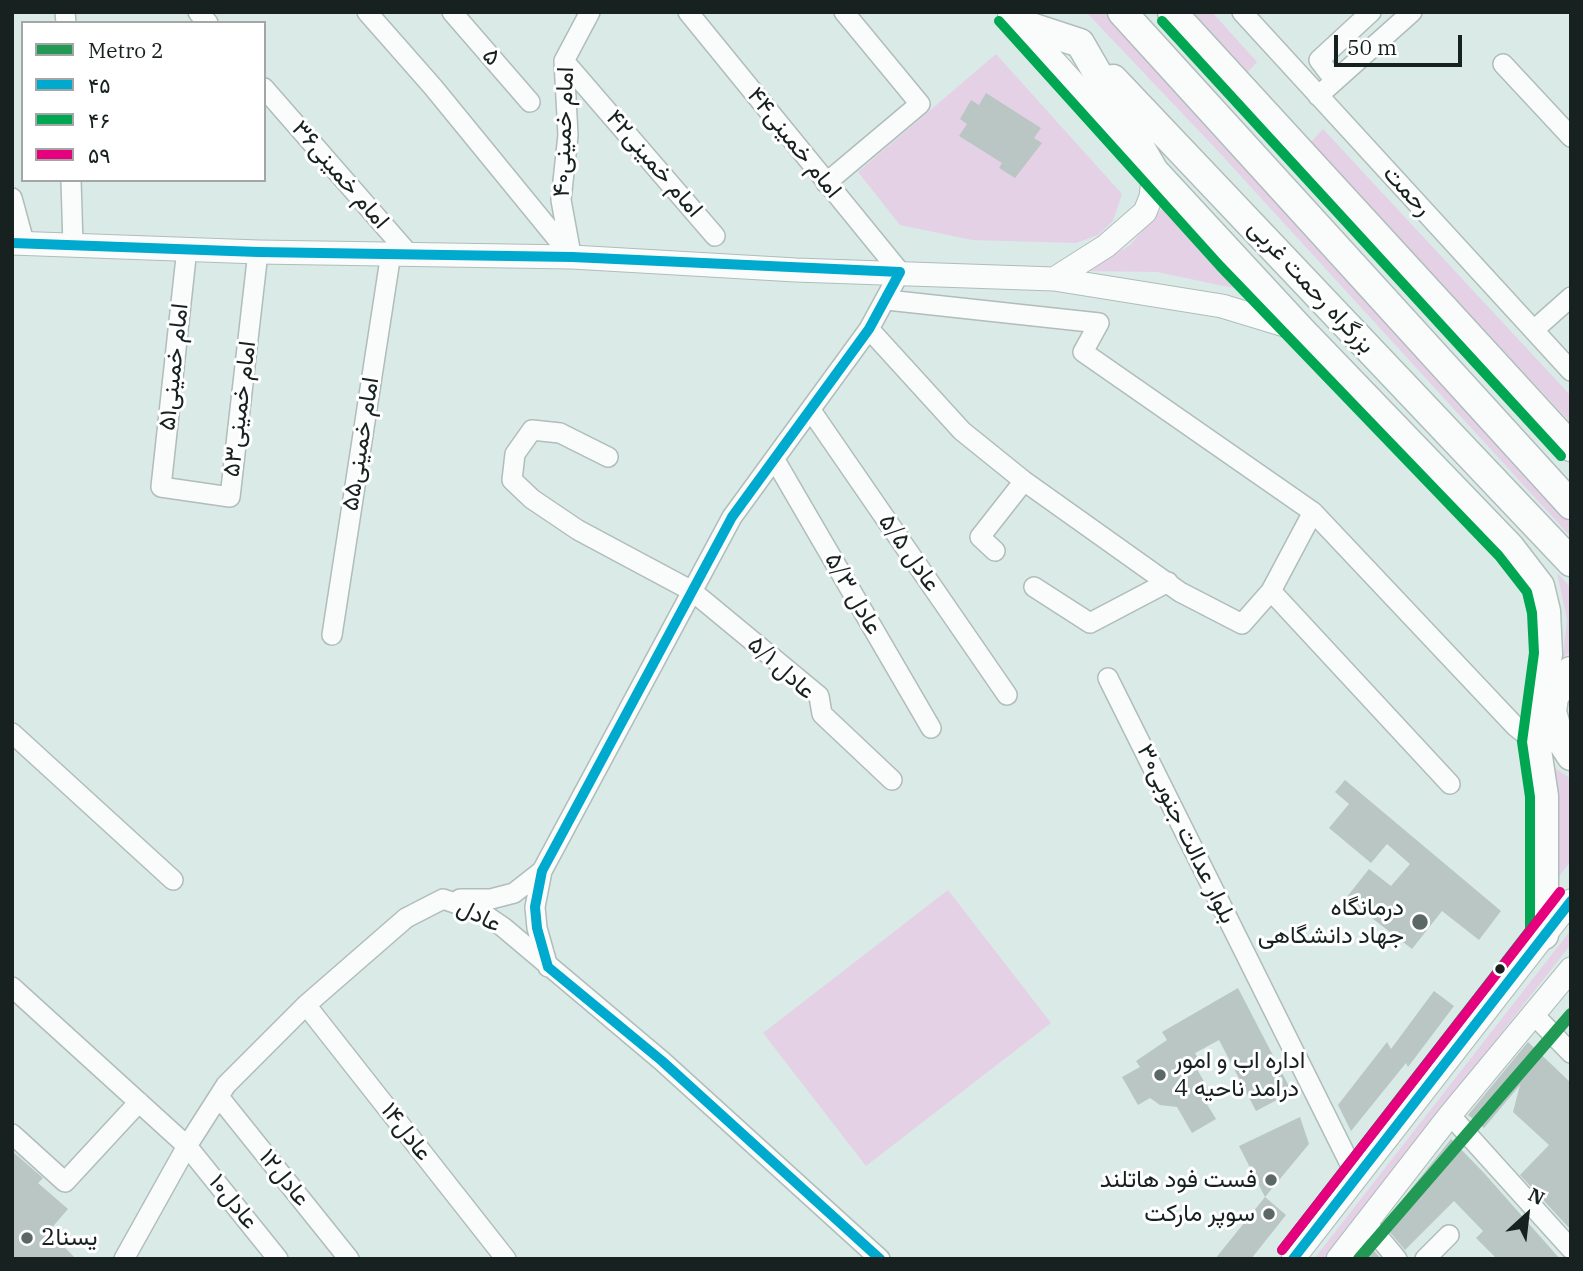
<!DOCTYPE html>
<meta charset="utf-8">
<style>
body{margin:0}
#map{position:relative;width:1583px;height:1271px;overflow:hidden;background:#d9eae7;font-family:"IBM Plex Serif",serif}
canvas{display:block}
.frame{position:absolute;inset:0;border:14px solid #172220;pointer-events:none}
.legend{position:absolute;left:21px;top:21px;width:245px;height:161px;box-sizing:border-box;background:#fff;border:2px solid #a2a7a6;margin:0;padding:9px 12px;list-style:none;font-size:21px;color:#172220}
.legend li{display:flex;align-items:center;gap:14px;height:35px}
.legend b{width:35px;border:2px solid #a2a7a6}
.north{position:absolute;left:1492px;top:1180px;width:70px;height:70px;-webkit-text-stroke:5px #fff;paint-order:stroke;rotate:27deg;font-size:19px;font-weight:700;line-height:28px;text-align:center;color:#172220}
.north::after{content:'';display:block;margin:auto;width:24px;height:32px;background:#172220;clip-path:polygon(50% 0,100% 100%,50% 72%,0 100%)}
.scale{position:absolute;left:1334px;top:35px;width:128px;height:32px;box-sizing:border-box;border:4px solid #172220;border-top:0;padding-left:9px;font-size:21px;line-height:24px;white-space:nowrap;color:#172220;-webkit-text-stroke:5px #fff;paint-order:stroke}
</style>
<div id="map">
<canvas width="1583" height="1271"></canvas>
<div class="frame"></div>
<ul class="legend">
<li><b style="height:9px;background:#229954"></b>Metro 2</li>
<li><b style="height:9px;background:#00a9ce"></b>۴۵</li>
<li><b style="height:9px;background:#00a651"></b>۴۶</li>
<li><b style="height:9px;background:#e5007d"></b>۵۹</li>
</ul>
<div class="north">N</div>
<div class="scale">50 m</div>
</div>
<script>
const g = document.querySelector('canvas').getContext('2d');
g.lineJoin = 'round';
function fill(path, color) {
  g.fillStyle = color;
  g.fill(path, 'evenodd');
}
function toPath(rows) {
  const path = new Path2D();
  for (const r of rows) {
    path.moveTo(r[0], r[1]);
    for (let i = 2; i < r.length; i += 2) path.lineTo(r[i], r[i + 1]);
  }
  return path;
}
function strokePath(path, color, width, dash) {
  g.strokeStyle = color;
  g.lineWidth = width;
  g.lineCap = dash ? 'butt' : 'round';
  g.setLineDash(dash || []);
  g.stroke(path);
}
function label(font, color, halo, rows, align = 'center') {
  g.font = font + ' "IBM Plex Serif",Vazirmatn,serif';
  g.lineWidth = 6;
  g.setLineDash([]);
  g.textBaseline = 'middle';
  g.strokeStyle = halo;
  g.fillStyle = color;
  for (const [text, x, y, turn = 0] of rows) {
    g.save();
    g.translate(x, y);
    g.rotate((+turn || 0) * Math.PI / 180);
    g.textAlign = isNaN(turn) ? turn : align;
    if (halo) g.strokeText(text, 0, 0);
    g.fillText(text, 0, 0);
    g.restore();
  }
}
const green = toPath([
 [1086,12,1106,12,1571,516,1571,537,1217,150],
 [1185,12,1212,12,1257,62,1244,76],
 [996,54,1122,194,1113,221,1098,235,1076,243,972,240,900,225,858,172],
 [1323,129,1571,396,1571,423,1310,143],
 [1166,204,1243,290,1157,272,1088,271,1130,245],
 [1557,573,1571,588,1571,651,1563,658,1567,619],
 [1551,765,1571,779,1571,861,1556,880],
 [948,890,1051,1023,866,1166,763,1033],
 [1571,930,1571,944,1325,1259,1314,1259]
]);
const building = toPath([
 [986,93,1041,128,1034,138,1042,143,1015,178,999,168,1002,163,959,136,967,124,960,119,971,100,979,105],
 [1345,780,1501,911,1479,940,1442,911,1412,949,1346,898,1369,869,1391,886,1410,864,1387,844,1371,863,1329,828,1349,804,1335,792],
 [1238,988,1292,1092,1256,1111,1219,1040,1195,1053,1203,1068,1198,1071,1210,1092,1202,1096,1216,1119,1192,1133,1177,1107,1160,1105,1150,1098,1138,1105,1122,1077,1140,1067,1136,1061,1167,1040,1162,1032],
 [1434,991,1454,1006,1408,1067,1406,1063,1351,1131,1338,1105,1387,1042,1391,1049],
 [1528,1042,1571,1083,1571,1230,1520,1175,1549,1145,1513,1112,1520,1085,1484,1128,1468,1115],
 [1300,1117,1309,1144,1265,1197,1239,1146],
 [1451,1139,1484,1173,1560,1259,1497,1259,1476,1238,1483,1231,1454,1201,1405,1250,1383,1224],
 [12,1151,43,1178,38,1183,68,1209,49,1231,76,1259,12,1259],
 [1265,1197,1286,1215,1251,1259,1215,1259],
 [1371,1247,1381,1259,1362,1259]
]);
const minor = toPath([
 [65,12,66,23],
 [198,12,208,23],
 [367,12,433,87,572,257],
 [452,12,530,102],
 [1242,12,1571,371],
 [564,61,715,236],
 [1503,64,1571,137],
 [1335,81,1319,60,1371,12],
 [264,88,408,253],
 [1318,96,1412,12],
 [71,180,73,245],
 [826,183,920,104,844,12],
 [12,198,24,242],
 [187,248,161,487,230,497,258,252],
 [570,249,561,200,568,135,564,61,590,12],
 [887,300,1099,323,1083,352,1313,512,1515,726,1536,743],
 [869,329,962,431,1024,481,1180,592,1242,624,1271,591,1313,512],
 [1535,329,1571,297],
 [812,412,1007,695],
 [608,457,560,433,532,430,515,454,512,480,532,499,578,530,692,591,819,696,822,714,892,780],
 [775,460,931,728],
 [995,551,980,537,1024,481],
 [1034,587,1090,623,1168,582],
 [1271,591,1450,784],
 [332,635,391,253],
 [1108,678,1357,1178],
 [12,733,173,880],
 [460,899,491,899,514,893,542,871],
 [548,967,537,928,535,907,542,871,732,517,869,329,900,272,688,12],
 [12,987,187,1146,278,1259],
 [306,1005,506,1259],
 [1533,1014,1571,1053],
 [219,1097,349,1259],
 [1450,1115,1571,1249],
 [12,1134,65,1182,139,1102],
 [1366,1222,1397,1259],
 [124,1259,187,1146,226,1085,306,1005,406,918,443,899,481,912,503,927,662,1061,880,1259],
 [1425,1259,1449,1235]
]);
const major = toPath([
 [1009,12,1154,171,1151,197,1145,212,1106,246,1054,279],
 [12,243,258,252,572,257,796,270,1054,279,1222,306,1301,330],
 [1293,1259,1571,901],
 [1338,1259,1450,1115,1571,969]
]);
const highway = toPath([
 [1122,12,1571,505],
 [1172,12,1571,447],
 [1019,23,1080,43,1154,171,1301,330,1510,547,1540,586,1546,611,1548,654,1536,743,1544,796,1544,935],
 [1113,79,1571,562],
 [1571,671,1554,697,1552,712,1560,739,1571,756]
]);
const bus1 = toPath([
 [12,243,258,252,572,257,900,272],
 [548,967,537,928,535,907,542,871,732,517,869,329,900,272],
 [548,967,662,1061,880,1259],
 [1293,1259,1571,901]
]);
const bus2 = toPath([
 [999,21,1220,266,1499,556,1527,592,1532,613,1534,653,1522,742,1530,797,1530,930,1282,1250],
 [1162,21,1561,456]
]);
const bus3 = toPath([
 [1282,1250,1560,892]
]);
const metro1 = toPath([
 [1359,1259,1571,1014]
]);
const markers = [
 [1420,922,9,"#5b6866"],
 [1500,969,6,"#172220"],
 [1160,1075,7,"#5b6866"],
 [1271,1180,7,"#5b6866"],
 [1269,1214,7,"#5b6866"],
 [27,1238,7,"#5b6866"]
];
const streetNames = [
 ["۵",491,57,49],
 ["امام خمینی۴۰",564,132,-88],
 ["۴۴امام خمینی",794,143,51],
 ["امام خمینی۴۲",654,164,49],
 ["امام خمینی۳۶",340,175,49],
 ["رحمت",1407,191,47],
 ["بزرگراه رحمت غربی",1311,287,47],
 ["امام خمینی۵۱",174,367,-84],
 ["امام خمینی۵۳",240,409,-83],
 ["امام خمینی۵۵",361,444,-81],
 ["عادل ۵/۵",909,553,55],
 ["عادل ۵/۳",853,594,60],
 ["عادل ۵/۱",781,668,42],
 ["بلوار عدالت جنوبی۳۰",1186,834,64],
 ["عادل",479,916,27],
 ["عادل۱۴",406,1132,52],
 ["عادل۱۲",284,1178,51],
 ["عادل۱۰",233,1202,51]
];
const poiNames = [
 ["درمانگاه",1404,908],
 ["جهاد دانشگاهی",1404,936],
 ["اداره اب و امور",1174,1061,"left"],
 ["درامد ناحیه 4",1174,1089,"left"],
 ["فست فود هاتلند",1257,1180],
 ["سوپر مارکت",1255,1214],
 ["یسنا2",41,1238,"left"]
];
fill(green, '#e5d1e6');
fill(building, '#b9c6c4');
strokePath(minor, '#b0bdba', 22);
strokePath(major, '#b0bdba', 25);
strokePath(highway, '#b0bdba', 31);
strokePath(minor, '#f9fcfb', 19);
strokePath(major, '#f9fcfb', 23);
strokePath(highway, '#f9fcfb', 28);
strokePath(bus1, '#00a9ce', 10);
strokePath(bus2, '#00a651', 10);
strokePath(bus3, '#e5007d', 10);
strokePath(metro1, '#229954', 12);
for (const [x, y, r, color] of markers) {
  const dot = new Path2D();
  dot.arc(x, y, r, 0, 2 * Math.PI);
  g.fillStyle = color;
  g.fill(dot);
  strokePath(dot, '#fff', 2.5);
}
label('24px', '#172220', '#fff', streetNames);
label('24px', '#172220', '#fff', poiNames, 'right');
</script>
